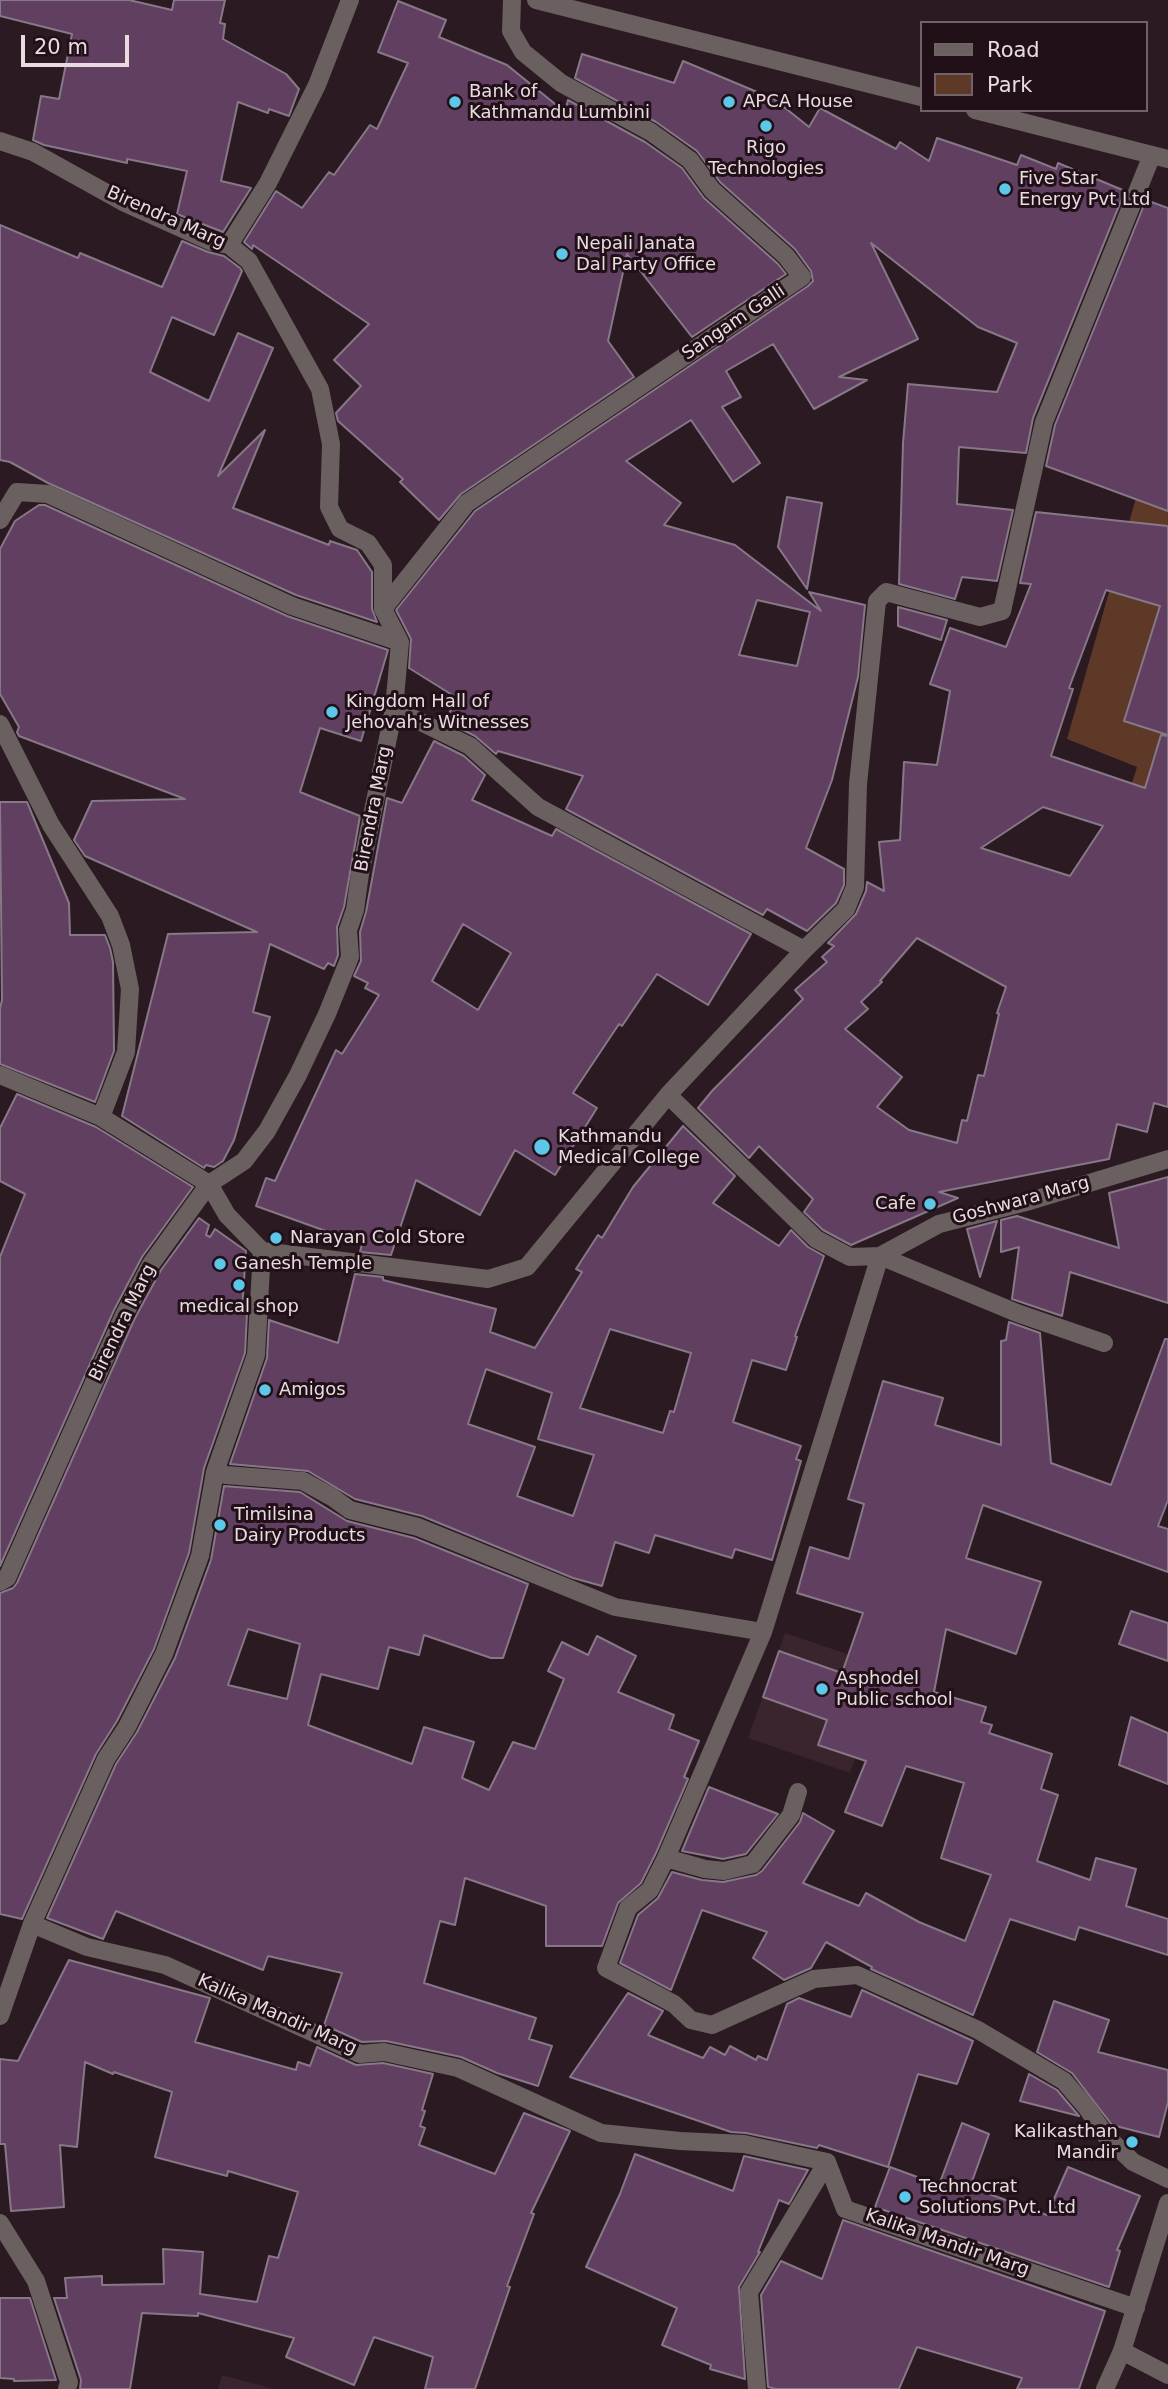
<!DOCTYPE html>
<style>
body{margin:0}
#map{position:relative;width:1168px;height:2389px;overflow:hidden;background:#2b1a21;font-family:"DejaVu Sans",sans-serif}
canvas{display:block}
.legend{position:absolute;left:920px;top:21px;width:228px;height:91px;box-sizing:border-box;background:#211017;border:2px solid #716268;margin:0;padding:9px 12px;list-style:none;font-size:21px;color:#e8dce1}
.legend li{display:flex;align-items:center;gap:14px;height:35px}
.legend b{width:35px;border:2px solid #716268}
.scale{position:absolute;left:21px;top:35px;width:108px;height:32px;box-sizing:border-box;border:4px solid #e8dce1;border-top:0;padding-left:9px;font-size:21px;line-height:24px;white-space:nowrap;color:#e8dce1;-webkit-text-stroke:5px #211017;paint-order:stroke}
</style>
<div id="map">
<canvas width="1168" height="2389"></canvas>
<ul class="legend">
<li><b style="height:9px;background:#6a6060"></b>Road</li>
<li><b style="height:19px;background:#5f3928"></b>Park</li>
</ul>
<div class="scale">20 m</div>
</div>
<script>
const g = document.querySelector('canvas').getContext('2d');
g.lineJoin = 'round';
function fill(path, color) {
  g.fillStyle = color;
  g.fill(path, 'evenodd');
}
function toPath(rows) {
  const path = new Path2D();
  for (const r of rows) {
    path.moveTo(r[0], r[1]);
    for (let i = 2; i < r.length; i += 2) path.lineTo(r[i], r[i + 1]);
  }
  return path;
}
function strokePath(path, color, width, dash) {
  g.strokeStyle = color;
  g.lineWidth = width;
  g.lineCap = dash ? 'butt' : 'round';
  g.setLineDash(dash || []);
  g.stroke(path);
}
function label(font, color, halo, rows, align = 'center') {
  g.font = font + ' "DejaVu Sans",sans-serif';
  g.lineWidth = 6;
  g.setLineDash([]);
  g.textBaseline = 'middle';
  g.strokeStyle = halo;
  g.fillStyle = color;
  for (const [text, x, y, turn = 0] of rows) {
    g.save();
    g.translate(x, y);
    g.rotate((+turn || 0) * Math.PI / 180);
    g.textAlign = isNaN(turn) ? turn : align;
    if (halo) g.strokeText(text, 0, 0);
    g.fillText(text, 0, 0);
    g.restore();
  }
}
const built = toPath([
 [785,1633,886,1667,850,1773,748,1738],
 [222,2375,274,2389,218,2389]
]);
const green = toPath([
 [1140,484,1168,493,1168,829,1122,815,1137,767,1067,739]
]);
const building = toPath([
 [0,0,129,0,172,10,174,0,225,0,220,23,225,24,223,39,286,74,299,89,289,116,269,109,268,113,238,102,221,181,251,188,223,232,177,214,187,171,127,159,127,163,44,145,33,140,41,96,59,99,72,34,0,16,0,0],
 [398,1,446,20,439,37,507,65,565,112,568,100,645,142,682,168,704,198,778,264,786,274,692,337,627,254,608,341,634,377,461,494,439,520,400,482,403,479,338,421,336,413,361,386,334,360,369,324,253,245,252,249,244,242,276,191,302,208,329,172,334,175,370,125,377,129,408,63,378,52,398,1],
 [582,54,674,83,683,61,774,99,809,127,820,108,896,149,900,142,929,161,937,138,1017,165,1021,155,1056,169,1058,163,1125,191,1033,418,1026,453,959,447,957,504,1013,510,997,581,962,577,955,599,899,584,903,443,908,384,997,392,1017,343,978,327,871,243,918,339,839,377,867,380,814,409,773,344,726,371,741,397,722,407,760,463,733,482,691,420,626,461,681,503,664,525,735,545,821,611,809,592,865,605,858,677,832,780,806,848,844,869,844,885,836,903,807,931,767,909,763,915,566,809,583,776,498,751,496,754,475,736,445,721,457,698,409,668,411,639,396,610,475,511,808,286,813,281,811,271,795,249,720,182,697,151,656,122,575,78,582,54],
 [757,600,810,612,797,666,739,655,757,600],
 [1146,200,1168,208,1168,511,1046,466,1055,425,1146,200],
 [0,225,78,258,80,253,162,287,182,241,208,252,224,256,240,268,242,271,214,335,172,317,150,372,209,401,238,333,273,348,218,476,265,430,233,508,329,545,330,541,357,550,372,572,372,609,377,622,296,595,48,483,10,462,0,460,0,225],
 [787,497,822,503,807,589,778,547,787,497],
 [39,505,45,505,287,616,388,650,361,741,320,728,300,792,360,816,344,907,337,927,338,955,334,966,328,963,324,969,270,944,253,1012,270,1017,234,1140,223,1161,214,1167,206,1165,204,1168,122,1116,168,934,257,932,85,856,74,840,92,801,185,799,19,736,17,732,19,727,0,694,0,549,15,521,39,505],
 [1036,512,1168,526,1168,735,1124,721,1160,606,1106,590,1069,688,1073,689,1051,756,1145,788,1161,735,1168,736,1168,1107,1154,1103,1147,1132,1117,1124,1109,1159,939,1192,958,1198,851,1245,823,1230,804,1212,813,1199,759,1146,749,1158,698,1108,712,1091,803,999,795,990,827,962,822,957,834,946,828,943,856,914,866,891,867,882,884,891,879,842,900,840,904,762,937,765,950,691,930,684,950,628,1006,647,1031,584,1020,583,1036,512],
 [1043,807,1103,826,1070,876,981,848,1043,807],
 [917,938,1006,987,997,1013,999,1014,984,1076,978,1075,967,1121,962,1120,957,1143,909,1130,877,1107,902,1077,845,1029,868,1009,861,1002,882,982,880,981,917,938],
 [898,607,947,620,941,640,898,626,898,607],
 [434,741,464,756,485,775,472,800,552,836,556,829,751,934,708,1005,657,974,622,1026,619,1024,573,1093,597,1108,555,1175,515,1150,480,1215,416,1180,391,1255,360,1252,362,1244,256,1206,266,1178,275,1181,336,1050,342,1054,379,995,365,988,368,983,354,976,361,961,360,932,366,912,387,798,402,803,434,741],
 [463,924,511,953,478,1010,432,981,463,924],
 [0,802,27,802,69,903,70,935,105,935,110,948,113,962,114,1051,95,1102,0,1064,0,1008,2,1000,0,802],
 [17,1094,96,1127,193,1187,142,1257,114,1310,0,1566,0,1257,25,1194,0,1181,0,1128,17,1094],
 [683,1126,735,1176,713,1203,779,1246,791,1230,808,1247,824,1256,795,1336,797,1337,786,1370,752,1360,733,1422,801,1446,796,1459,801,1461,772,1560,735,1549,732,1558,655,1535,649,1553,615,1542,602,1586,573,1578,422,1516,355,1499,308,1471,230,1464,267,1358,269,1320,338,1343,355,1274,383,1277,383,1280,496,1309,490,1332,535,1348,582,1272,576,1269,598,1235,602,1238,633,1187,683,1126],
 [610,1329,691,1353,674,1412,670,1411,663,1433,580,1408,610,1329],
 [486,1369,552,1393,538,1439,594,1455,573,1516,517,1496,535,1447,468,1424,486,1369],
 [1168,1177,1168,1303,1070,1272,1062,1316,1012,1299,1019,1247,1001,1252,1001,1220,1017,1216,1119,1248,1109,1193,1168,1177],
 [199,1218,209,1225,206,1235,210,1237,215,1229,246,1251,242,1311,247,1313,245,1353,204,1468,189,1553,154,1649,117,1721,96,1754,22,1919,0,1914,0,1593,13,1588,17,1583,134,1320,161,1270,199,1218],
 [997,1221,980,1277,967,1229,997,1221],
 [1009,1322,1040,1333,1051,1463,1111,1485,1165,1339,1168,1339,1168,1500,1158,1526,1168,1529,1168,1572,983,1505,966,1558,1041,1582,1016,1654,946,1629,934,1692,986,1707,981,1722,992,1725,989,1733,1052,1754,1041,1789,1058,1795,1037,1861,1090,1880,1096,1858,1136,1869,1126,1906,1168,1919,1168,1955,1079,1927,1075,1940,1010,1919,973,2015,871,1969,872,1967,826,1942,811,1968,784,1980,753,1958,767,1932,702,1910,671,1990,620,1963,638,1915,658,1898,672,1872,702,1880,723,1882,756,1875,762,1871,800,1822,803,1813,834,1831,803,1883,859,1906,866,1893,919,1922,965,1941,991,1875,941,1858,964,1783,906,1766,882,1826,845,1812,866,1761,818,1745,827,1720,763,1697,779,1651,842,1673,863,1613,797,1593,810,1547,849,1559,864,1504,848,1499,883,1381,943,1398,935,1425,1001,1445,1001,1341,1006,1340,1009,1322],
 [224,1486,300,1492,347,1521,414,1538,528,1584,503,1658,491,1658,424,1635,419,1655,389,1647,378,1689,321,1674,308,1725,412,1764,424,1727,474,1742,462,1778,489,1790,513,1742,535,1749,564,1679,548,1671,562,1642,588,1655,597,1636,636,1656,618,1692,674,1715,669,1729,699,1741,684,1777,688,1779,656,1853,641,1883,618,1903,602,1946,546,1946,546,1906,465,1878,455,1925,440,1921,424,1983,536,2018,529,2039,552,2046,538,2086,497,2073,461,2057,386,2041,362,2042,324,2025,342,1973,268,1956,263,1970,116,1911,103,1939,47,1918,116,1764,137,1732,175,1658,211,1560,224,1486],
 [248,1629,300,1644,287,1699,228,1685,248,1629],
 [1131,1611,1168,1623,1168,1661,1119,1644,1131,1611],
 [1131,1717,1168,1733,1168,1784,1119,1765,1131,1717],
 [709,1787,778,1814,746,1854,723,1859,682,1851,709,1787],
 [69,1960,210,1998,195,2042,296,2070,298,2062,310,2066,317,2047,356,2065,383,2063,433,2074,422,2110,425,2111,420,2126,425,2128,419,2145,495,2174,524,2113,570,2131,531,2213,534,2214,507,2286,510,2287,475,2389,425,2389,433,2357,374,2337,354,2385,286,2357,294,2338,198,2313,198,2316,142,2313,130,2389,80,2389,81,2380,54,2298,67,2298,65,2278,102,2276,102,2285,164,2284,163,2249,203,2252,200,2294,257,2302,269,2256,278,2258,298,2192,228,2171,227,2176,155,2157,172,2092,114,2072,113,2074,85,2062,77,2147,60,2145,64,2207,11,2211,5,2144,0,2144,0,2059,18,2061,69,1960],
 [862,1990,973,2041,957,2084,918,2074,888,2167,819,2145,817,2148,746,2133,731,2132,570,2077,628,1993,663,2011,648,2035,703,2058,710,2047,725,2055,730,2046,756,2060,758,2056,767,2060,787,2004,799,1998,851,2017,862,1990],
 [1054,2001,1109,2020,1098,2052,1168,2070,1168,2102,1159,2137,1112,2125,1072,2073,1037,2052,1054,2001],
 [1029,2074,1057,2090,1079,2116,1020,2101,1029,2074],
 [962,2123,989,2134,970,2187,1047,2215,1068,2167,1140,2196,1117,2250,1120,2251,1109,2287,875,2207,890,2167,939,2185,962,2123],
 [635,2154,733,2191,744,2156,808,2170,789,2204,779,2200,758,2252,760,2252,739,2287,745,2379,710,2369,711,2365,662,2345,677,2308,586,2267,620,2194,635,2154],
 [843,2220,1105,2311,1079,2389,1017,2389,1022,2378,917,2347,899,2389,776,2389,768,2387,761,2295,781,2261,822,2279,843,2220],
 [0,2298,30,2298,56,2380,14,2381,14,2379,0,2378,0,2298]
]);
const minor = toPath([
 [536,0,921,97],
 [975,110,1168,159],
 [0,141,33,152,123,202,212,242,229,245,249,261,320,389,331,444,329,507,340,529,368,543,383,565,383,609,400,642,394,709,360,874,355,910,348,930,350,957,327,1014,298,1075,267,1131,244,1161,209,1184,151,1264,124,1315,7,1578,0,1582],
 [229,245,268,183,317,85,350,0],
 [0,520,17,492,48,494,292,606,400,642],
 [383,609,467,503,802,277,786,256,712,190,690,160,651,132,561,83,523,52,511,31,512,0],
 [394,709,470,746,538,807,804,950],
 [0,724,51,825,110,916,121,945,130,989,126,1052,101,1117],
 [0,1075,101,1117,209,1184,227,1215,262,1251],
 [668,1095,816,1239,850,1257,880,1256,1017,1313,1104,1343],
 [262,1251,488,1279,527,1267,668,1095,804,950,846,909,855,887,858,784,877,601,886,592,980,617,1002,611,1044,422,1152,155],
 [880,1256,763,1632,666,1858,650,1890,628,1908,606,1968,674,2004,691,2020,712,2025,814,1979,857,1975,978,2030,1064,2081,1087,2108,1106,2136,1133,2162,1168,2179],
 [880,1256,939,1224,1030,1201,1168,1159],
 [215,1472,226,1475,303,1481,332,1497,350,1510,418,1527,615,1607,763,1632],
 [666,1858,705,1869,724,1871,753,1864,791,1815,798,1792],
 [32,1924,87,1947,165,1965,360,2054,384,2052,458,2068,601,2133,680,2141,744,2144,827,2162,845,2209,1136,2308],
 [0,2016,32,1924,106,1759,127,1727,164,1654,200,1556,215,1472,256,1355,262,1251],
 [0,2223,36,2281,69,2382,67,2389],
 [1122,2351,1168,2375],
 [757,2389,749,2292,827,2162],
 [1105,2389,1122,2351,1168,2203]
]);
const markers = [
 [455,102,7,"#5cc7e8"],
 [729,102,7,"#5cc7e8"],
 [766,126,7,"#5cc7e8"],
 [1005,189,7,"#5cc7e8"],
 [562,254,7,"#5cc7e8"],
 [332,712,7,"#5cc7e8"],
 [542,1147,9,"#5cc7e8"],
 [930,1204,7,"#5cc7e8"],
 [276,1238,7,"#5cc7e8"],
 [220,1264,7,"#5cc7e8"],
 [239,1285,7,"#5cc7e8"],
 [265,1390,7,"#5cc7e8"],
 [220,1525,7,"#5cc7e8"],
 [822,1689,7,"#5cc7e8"],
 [1132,2142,7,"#5cc7e8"],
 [905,2197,7,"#5cc7e8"]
];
const poiNames = [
 ["Bank of",469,92],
 ["Kathmandu Lumbini",469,113],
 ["APCA House",743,102],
 ["Rigo",766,148,"center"],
 ["Technologies",766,169,"center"],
 ["Five Star",1019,179],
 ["Energy Pvt Ltd",1019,200],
 ["Nepali Janata",576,244],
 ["Dal Party Office",576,265],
 ["Kingdom Hall of",346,702],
 ["Jehovah's Witnesses",346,723],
 ["Kathmandu",558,1137],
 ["Medical College",558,1158],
 ["Cafe",916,1204,"right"],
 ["Narayan Cold Store",290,1238],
 ["Ganesh Temple",234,1264],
 ["medical shop",239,1307,"center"],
 ["Amigos",279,1390],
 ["Timilsina",234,1515],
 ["Dairy Products",234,1536],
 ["Asphodel",836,1679],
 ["Public school",836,1700],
 ["Kalikasthan",1118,2132,"right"],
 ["Mandir",1118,2153,"right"],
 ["Technocrat",919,2187],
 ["Solutions Pvt. Ltd",919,2208]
];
const streetNames = [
 ["Birendra Marg",166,218,24],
 ["Sangam Galli",734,323,-34],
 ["Birendra Marg",374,809,-79],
 ["Goshwara Marg",1021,1201,-15],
 ["Birendra Marg",123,1323,-64],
 ["Kalika Mandir Marg",277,2015,24],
 ["Kalika Mandir Marg",947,2243,19]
];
fill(built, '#3a242d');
fill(green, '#5f3928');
fill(building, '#603f61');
strokePath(building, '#877887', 2);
strokePath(minor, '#6a6060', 18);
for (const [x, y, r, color] of markers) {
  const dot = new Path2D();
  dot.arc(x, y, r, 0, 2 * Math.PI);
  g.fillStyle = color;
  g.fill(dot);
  strokePath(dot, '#211017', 2.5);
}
label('18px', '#e8dce1', '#211017', poiNames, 'left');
label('18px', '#e8dce1', '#211017', streetNames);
</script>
